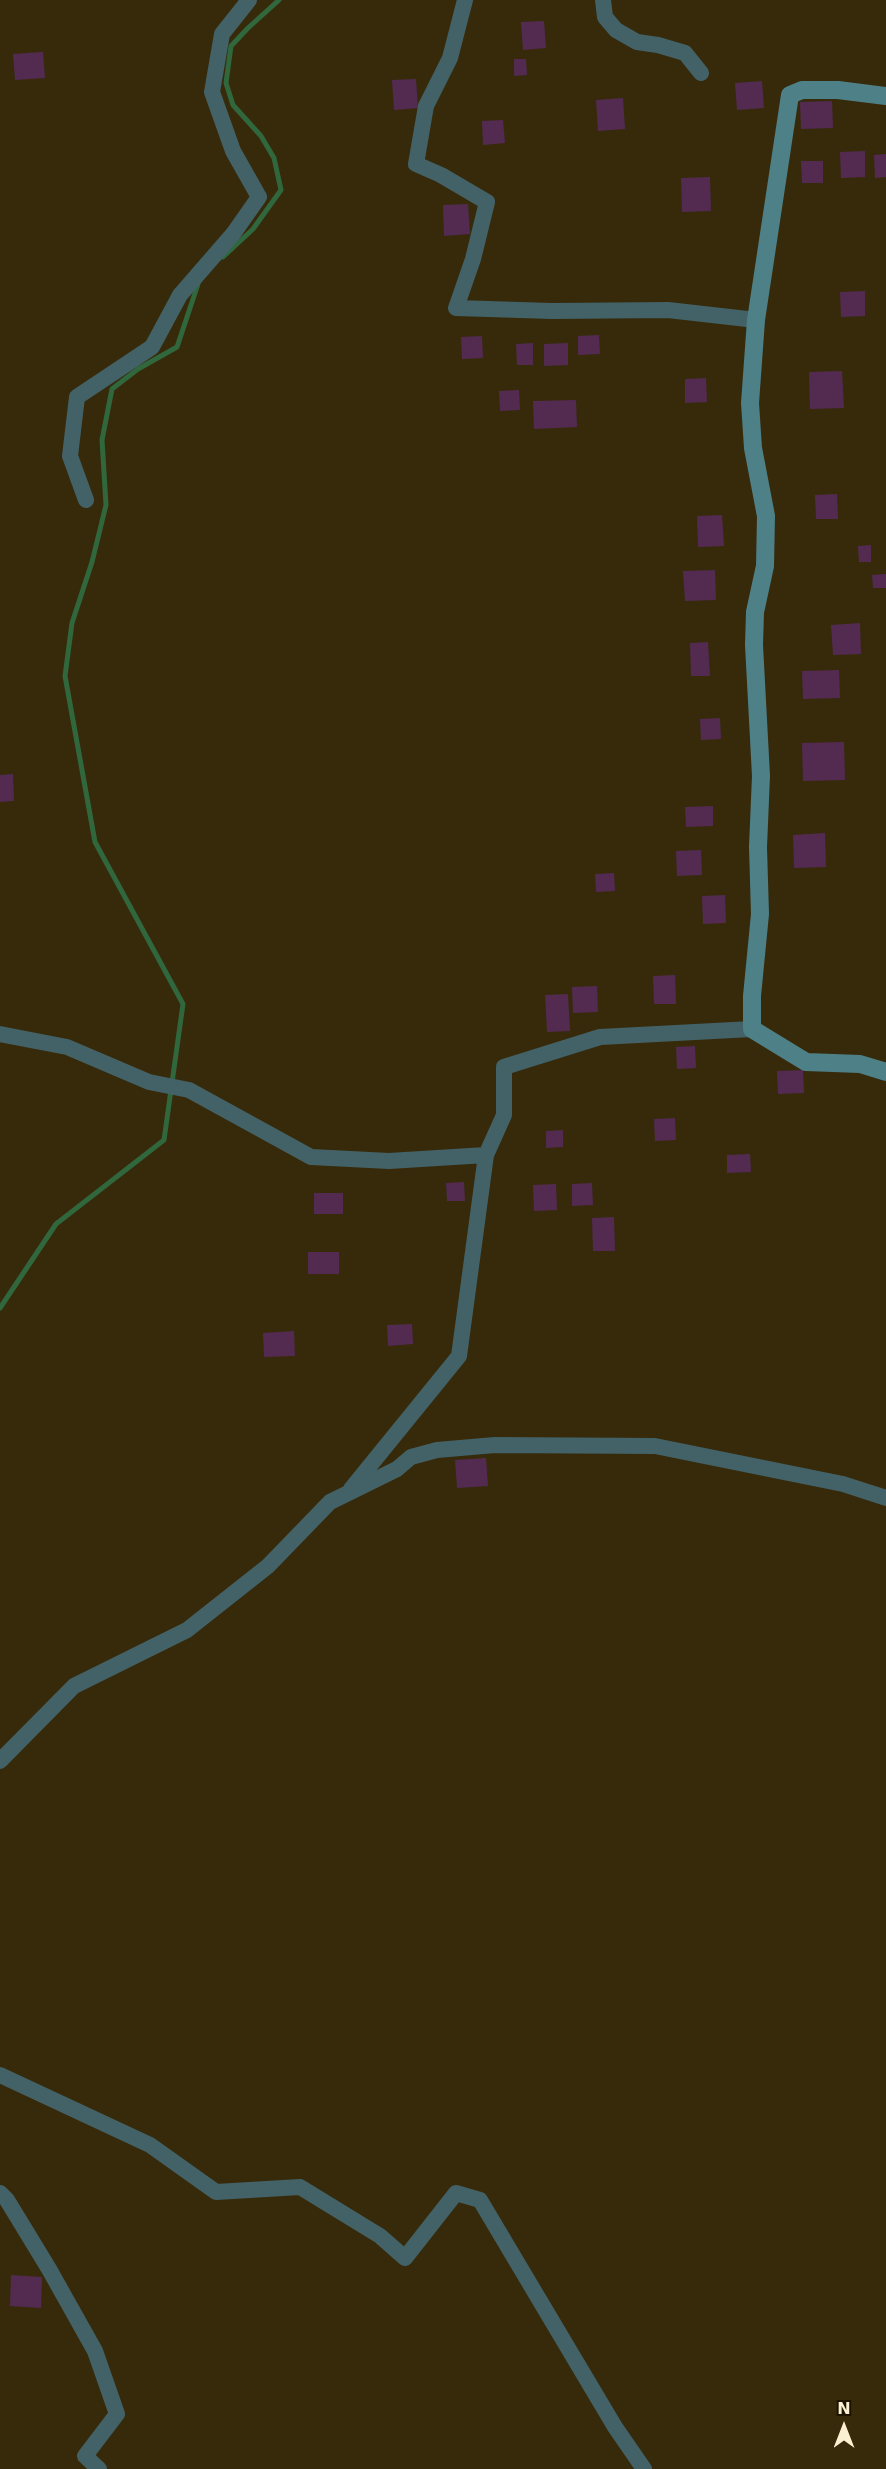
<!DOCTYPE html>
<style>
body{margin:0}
#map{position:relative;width:886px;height:2469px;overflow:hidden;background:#362a0b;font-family:"DejaVu Sans",sans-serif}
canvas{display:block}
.north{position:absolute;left:814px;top:2397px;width:60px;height:60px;-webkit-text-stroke:4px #1c1300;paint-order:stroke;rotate:0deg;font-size:16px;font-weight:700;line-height:24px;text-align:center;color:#fcf0d2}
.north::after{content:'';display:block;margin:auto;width:21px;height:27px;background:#fcf0d2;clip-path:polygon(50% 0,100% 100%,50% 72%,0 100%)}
</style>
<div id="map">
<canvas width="886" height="2469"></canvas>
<div class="north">N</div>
</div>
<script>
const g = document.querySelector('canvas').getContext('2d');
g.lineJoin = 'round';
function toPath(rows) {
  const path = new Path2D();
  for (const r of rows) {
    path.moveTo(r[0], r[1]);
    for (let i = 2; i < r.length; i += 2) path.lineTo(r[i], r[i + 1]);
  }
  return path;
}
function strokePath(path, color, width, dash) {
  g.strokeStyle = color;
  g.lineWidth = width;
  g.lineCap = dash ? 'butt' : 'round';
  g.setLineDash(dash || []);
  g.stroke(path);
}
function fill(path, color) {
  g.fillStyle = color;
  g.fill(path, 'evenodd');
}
const stream = toPath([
 [223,257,253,229,281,190,274,158,261,136,233,105,226,83,231,46,248,28,279,0],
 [0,1308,56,1224,164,1140,183,1004,95,842,65,676,72,623,92,562,106,505,102,440,112,389,138,369,177,347,198,284]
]);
const building = toPath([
 [544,21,546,48,523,50,521,22],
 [43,52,45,78,15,80,13,54],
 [514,59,526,59,527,75,514,76],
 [416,79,418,108,394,110,392,80],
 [762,81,764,108,737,110,735,83],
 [623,98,625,129,598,131,596,100],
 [832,101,833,128,801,129,800,102],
 [503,120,505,143,483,145,482,121],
 [865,151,865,177,841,178,840,152],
 [886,154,886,177,875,178,874,155],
 [801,161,823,161,823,183,802,183],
 [710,177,711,211,682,212,681,178],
 [468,204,470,234,444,236,443,205],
 [865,291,865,316,841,317,840,292],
 [599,335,600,354,578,355,578,336],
 [482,336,483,358,462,359,461,337],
 [533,343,533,365,517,365,516,344],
 [568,343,568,365,544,366,544,344],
 [842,371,844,408,810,409,809,372],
 [706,378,707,402,685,403,685,379],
 [519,390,520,410,500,411,499,391],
 [576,400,577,427,534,429,533,401],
 [837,494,838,519,816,519,815,495],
 [722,515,724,546,698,547,697,516],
 [871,545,871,562,859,562,858,546],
 [715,570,716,600,685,601,683,571],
 [886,574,886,588,873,588,872,575],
 [860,623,861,654,833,655,831,625],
 [708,642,710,676,691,676,690,643],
 [839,670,840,698,803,699,802,671],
 [720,718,721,739,701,740,700,719],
 [844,742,845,780,803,781,802,743],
 [13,774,14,801,0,802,0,775],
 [713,806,713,826,686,827,685,807],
 [825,833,826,867,794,868,793,835],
 [701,850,702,875,677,876,676,851],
 [614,873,615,891,596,892,595,874],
 [725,895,726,923,703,924,702,896],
 [675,975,676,1004,654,1004,653,976],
 [597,986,598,1012,573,1013,572,987],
 [568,994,570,1031,547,1032,545,995],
 [695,1046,696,1068,677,1069,676,1047],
 [803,1070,804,1093,778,1094,777,1071],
 [675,1118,676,1140,655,1141,654,1119],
 [563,1130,563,1147,546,1148,546,1131],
 [750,1154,751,1172,727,1173,727,1155],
 [464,1182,465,1201,447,1201,446,1183],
 [592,1183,593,1205,572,1206,572,1184],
 [556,1184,557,1210,534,1211,533,1185],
 [314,1193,343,1193,343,1214,314,1214],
 [614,1217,615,1251,593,1251,592,1218],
 [308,1252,339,1252,339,1274,308,1274],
 [412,1324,413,1344,388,1346,387,1325],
 [294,1331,295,1356,264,1357,263,1333],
 [486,1458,488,1486,457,1488,455,1460],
 [11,2275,42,2277,41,2308,10,2306]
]);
const street = toPath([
 [465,0,450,58,426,106,416,164,441,175,487,202,473,259,456,308,552,311,668,310,756,320],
 [603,0,605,17,616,30,637,42,658,45,685,53,701,73],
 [86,500,70,456,77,397,152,347,180,295,233,234,259,197,233,151,212,92,222,34,249,0],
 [0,1034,67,1047,149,1082,189,1090,311,1157,389,1161,486,1155,504,1115,504,1067,600,1037,752,1029],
 [351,1489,459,1356,486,1155],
 [0,1761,74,1686,187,1630,268,1566,330,1502,397,1469,411,1457,437,1450,495,1445,655,1446,843,1484,886,1498],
 [0,2075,150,2145,216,2192,300,2187,380,2236,405,2258,456,2193,480,2200,615,2427,644,2469],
 [0,2193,7,2200,49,2269,95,2351,117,2414,85,2456,99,2469]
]);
const secondary = toPath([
 [886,96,838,90,802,90,790,95,756,320,750,403,753,448,766,516,765,566,755,612,754,645,761,776,758,847,760,914,752,996,752,1029,806,1062,860,1064,886,1072]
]);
strokePath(stream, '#31673c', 5);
fill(building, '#532b51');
strokePath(street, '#436267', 16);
strokePath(secondary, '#4e8088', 18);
</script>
